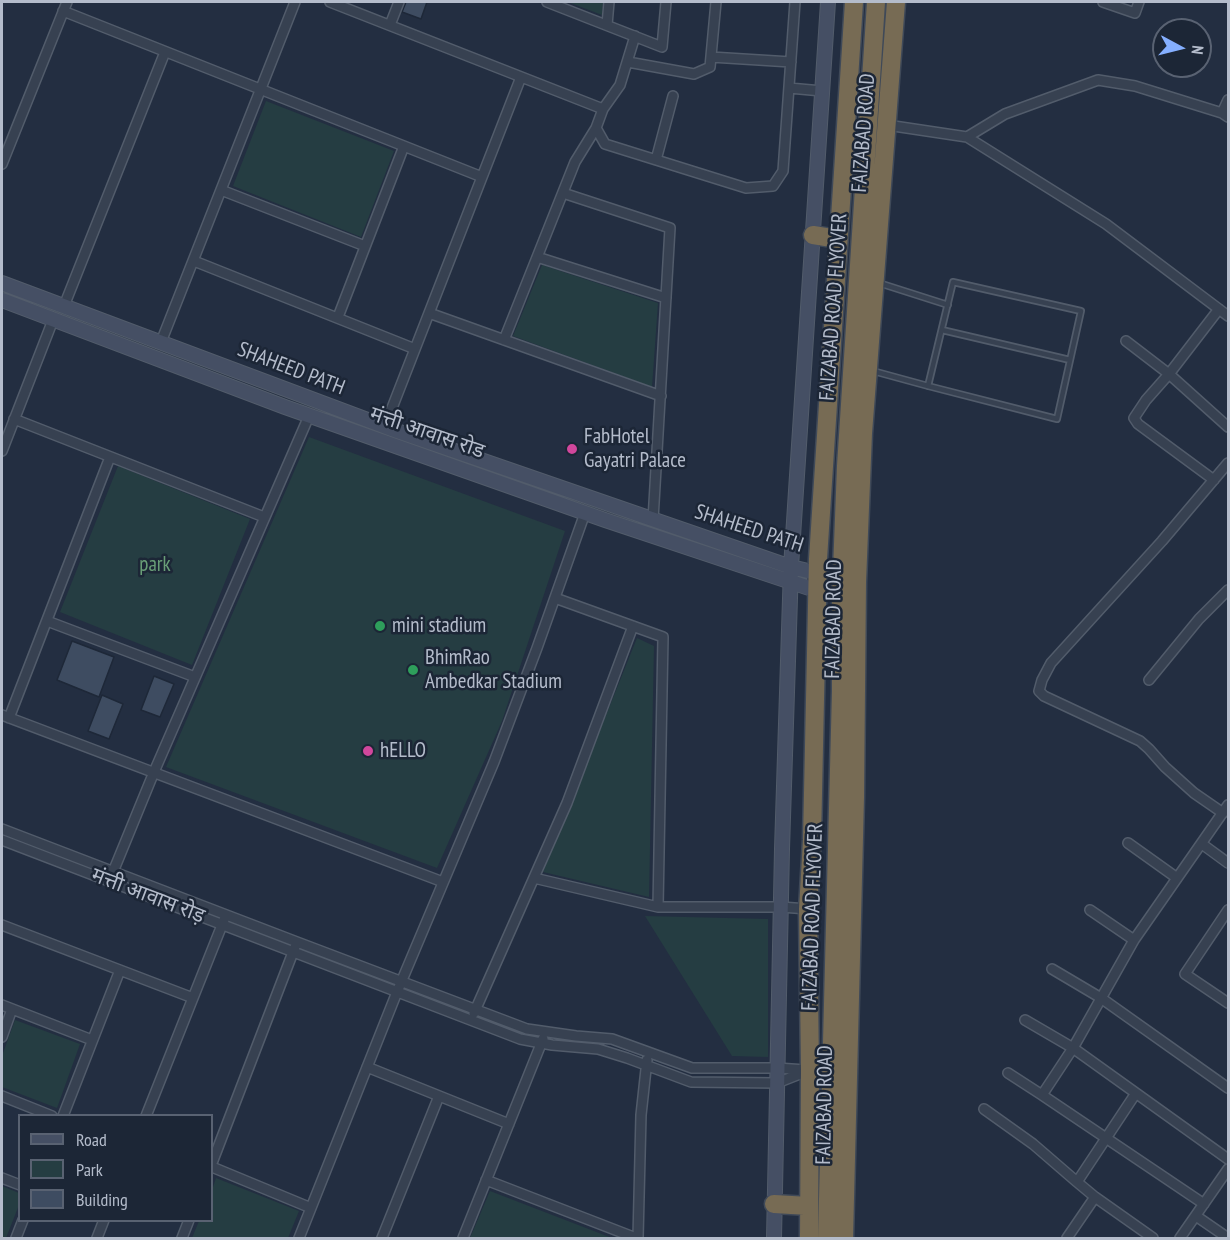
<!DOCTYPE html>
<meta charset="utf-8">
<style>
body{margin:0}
#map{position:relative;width:1230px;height:1240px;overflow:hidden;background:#232e41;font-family:"PT Sans Narrow",sans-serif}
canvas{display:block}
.frame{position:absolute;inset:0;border:3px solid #b4bccb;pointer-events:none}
.legend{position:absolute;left:18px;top:1114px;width:195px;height:108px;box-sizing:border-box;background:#1c2636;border:2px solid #596272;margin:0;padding:8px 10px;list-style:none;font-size:18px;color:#b4bccb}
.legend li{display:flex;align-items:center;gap:12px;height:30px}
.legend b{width:30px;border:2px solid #596272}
.north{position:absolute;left:1152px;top:18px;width:60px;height:60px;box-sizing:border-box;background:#1c2636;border:2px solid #596272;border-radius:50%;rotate:97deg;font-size:16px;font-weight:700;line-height:24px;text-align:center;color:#b4bccb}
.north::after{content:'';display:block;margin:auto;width:21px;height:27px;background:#85afff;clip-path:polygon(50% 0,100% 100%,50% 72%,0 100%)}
</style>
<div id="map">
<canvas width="1230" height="1240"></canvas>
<div class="frame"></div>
<ul class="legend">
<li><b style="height:8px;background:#454f64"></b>Road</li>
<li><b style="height:16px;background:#253d42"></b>Park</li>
<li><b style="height:16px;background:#3e4c61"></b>Building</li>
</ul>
<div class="north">N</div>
</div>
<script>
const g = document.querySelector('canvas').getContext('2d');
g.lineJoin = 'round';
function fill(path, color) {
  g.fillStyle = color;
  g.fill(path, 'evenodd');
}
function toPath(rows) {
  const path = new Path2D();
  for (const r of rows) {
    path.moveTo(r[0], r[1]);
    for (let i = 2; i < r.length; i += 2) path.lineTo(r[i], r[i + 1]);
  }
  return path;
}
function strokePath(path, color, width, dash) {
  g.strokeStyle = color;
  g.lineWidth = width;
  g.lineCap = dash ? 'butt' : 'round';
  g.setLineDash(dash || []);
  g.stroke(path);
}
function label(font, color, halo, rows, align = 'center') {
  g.font = font + ' "PT Sans Narrow","Noto Sans Devanagari",sans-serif';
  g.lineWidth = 5;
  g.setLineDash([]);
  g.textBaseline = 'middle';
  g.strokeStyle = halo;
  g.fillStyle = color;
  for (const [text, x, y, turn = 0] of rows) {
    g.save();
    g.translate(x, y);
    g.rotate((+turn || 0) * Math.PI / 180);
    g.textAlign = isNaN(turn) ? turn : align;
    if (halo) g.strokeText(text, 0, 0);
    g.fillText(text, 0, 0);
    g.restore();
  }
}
const green = toPath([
 [568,2,603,2,602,15],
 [266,101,394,151,361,237,233,186],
 [542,265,658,303,652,387,513,336],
 [309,437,565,531,502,721,437,868,166,767],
 [118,466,250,519,192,665,60,612],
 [637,638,654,646,649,897,543,872],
 [645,916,768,919,768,1057,732,1056],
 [15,1020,80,1044,57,1108,2,1087,2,1056],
 [216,1178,299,1211,288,1238,192,1238,199,1221,212,1220,212,1190],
 [2,1186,19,1193,19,1205,6,1238,2,1238],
 [490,1191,612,1238,470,1238]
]);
const building = toPath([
 [406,2,427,2,421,19,402,12,406,2],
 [72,641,114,657,99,697,57,680,72,641],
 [154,676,174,684,160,717,141,710,154,676],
 [102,695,123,704,109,739,88,731,102,695]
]);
const lane = toPath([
 [879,283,948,305],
 [942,330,1070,360],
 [873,371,928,386,1057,419,1081,311,953,282,928,386]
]);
const street = toPath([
 [330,2,603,109],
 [547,2,662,47,666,2],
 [1103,2,1135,13,1139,2],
 [63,11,482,177],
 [390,25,399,2],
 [607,25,609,2],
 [711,57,791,62],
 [628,62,694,74,710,67,716,2],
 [789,88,822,91],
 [1222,113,1228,100],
 [887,125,967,137,1106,224,1228,316],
 [596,128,605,144,746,188,773,186,783,171,795,2],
 [967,137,1005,114,1098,80,1135,86,1222,113,1228,117],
 [656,160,673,96],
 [2,164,67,2],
 [221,190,365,246],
 [563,193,670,228,653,520],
 [537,257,666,298],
 [194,261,415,349],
 [64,306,165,52],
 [429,313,661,396],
 [338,317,404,146],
 [504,340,575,162,596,128,603,109,620,85,635,36],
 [1126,341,1169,374,1228,427],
 [161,342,295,2],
 [14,419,264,517],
 [385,426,521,77],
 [2,451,53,320],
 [1214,480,1138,424,1134,418,1146,400,1169,374,1219,309],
 [555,598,663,637,658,907],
 [47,621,195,677],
 [1149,680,1199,619,1228,590],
 [2,715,443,882],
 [9,718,110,457],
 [1228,805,1134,940,1073,1048,1228,1159],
 [1223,813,1194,793,1165,767,1149,749,1140,741,1044,696,1039,691,1042,680,1051,663,1162,541,1228,463],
 [2,829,297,942,527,1029,576,1036,612,1039,692,1068,777,1068,806,1070],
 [2,840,520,1039,552,1045,598,1049,627,1058,691,1082,777,1083,810,1070],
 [1128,843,1177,878],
 [1202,844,1228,863],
 [113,872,154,772,309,416],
 [534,878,658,907,781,907,808,909],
 [1090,910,1134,940],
 [1228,910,1185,974,1228,1003],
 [2,925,193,998],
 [1052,969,1101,998,1228,1088],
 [2,1005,92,1040],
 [474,1013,567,803,633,626],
 [1025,1020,1073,1048,1042,1095,1204,1204],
 [2,1037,12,1009],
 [367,1067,509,1124],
 [1008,1073,1042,1095],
 [2,1096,52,1116],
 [984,1109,1033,1144,1077,1182],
 [63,1116,120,970],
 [146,1116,224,920],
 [212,1163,295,947],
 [212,1167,311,1208],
 [2,1178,20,1185],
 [486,1180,636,1238],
 [1095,1197,1077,1182,1136,1093],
 [1196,1216,1228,1238],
 [16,1238,23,1220],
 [97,1238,104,1220],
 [182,1238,189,1220],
 [299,1238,397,992,494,762,537,648,585,513],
 [382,1238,439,1096],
 [463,1238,543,1039],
 [638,1238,641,1115,647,1060],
 [1067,1238,1095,1197,1153,1238],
 [1180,1238,1228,1169]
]);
const secondary = toPath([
 [2,283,397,431,791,567,842,579],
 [2,300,285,407,605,520,818,591],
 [774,1238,782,849,791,567,828,2]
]);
const highway = toPath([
 [813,235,838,239],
 [774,1204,809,1206],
 [809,1238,810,1070,808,909,812,840,818,559,854,2],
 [827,1238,841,691,841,596,846,466,876,2],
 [844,1238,855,797,857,582,863,433,896,2]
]);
const markers = [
 [572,449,6,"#d1479c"],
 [380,626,6,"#2e9e5b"],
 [413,670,6,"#2e9e5b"],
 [368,751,6,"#d1479c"]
];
const streetNames = [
 ["FAIZABAD ROAD",864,133,-86],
 ["FAIZABAD ROAD FLYOVER",834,307,-86],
 ["SHAHEED PATH",291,369,21],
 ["मंत्ती आवास रोड",427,433,19],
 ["SHAHEED PATH",749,529,18],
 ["FAIZABAD ROAD",834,619,-89],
 ["मंत्ती आवास रोड़",148,896,21],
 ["FAIZABAD ROAD FLYOVER",813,917,-88],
 ["FAIZABAD ROAD",825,1105,-89]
];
const poiNames = [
 ["FabHotel",584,437],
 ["Gayatri Palace",584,461],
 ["mini stadium",392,626],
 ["BhimRao",425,658],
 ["Ambedkar Stadium",425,682],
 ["hELLO",380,751]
];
const parkNames = [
 ["park",155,565]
];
fill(green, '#253d42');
fill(building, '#3e4c61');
strokePath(building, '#1e2838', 1.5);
strokePath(lane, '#525c6b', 8);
strokePath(street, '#525c6b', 12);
strokePath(secondary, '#525c6b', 16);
strokePath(highway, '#3f4958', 21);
strokePath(lane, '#374151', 4.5);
strokePath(street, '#374151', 9);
strokePath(secondary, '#454f64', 14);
strokePath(highway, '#776b54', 18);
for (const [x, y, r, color] of markers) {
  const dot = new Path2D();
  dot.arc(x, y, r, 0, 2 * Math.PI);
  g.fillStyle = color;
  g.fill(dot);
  strokePath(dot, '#1c2636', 2);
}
label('21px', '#b4bccb', '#1c2636', streetNames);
label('21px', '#b4bccb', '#1c2636', poiNames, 'left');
label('21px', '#699e77', '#1c2636', parkNames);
</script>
